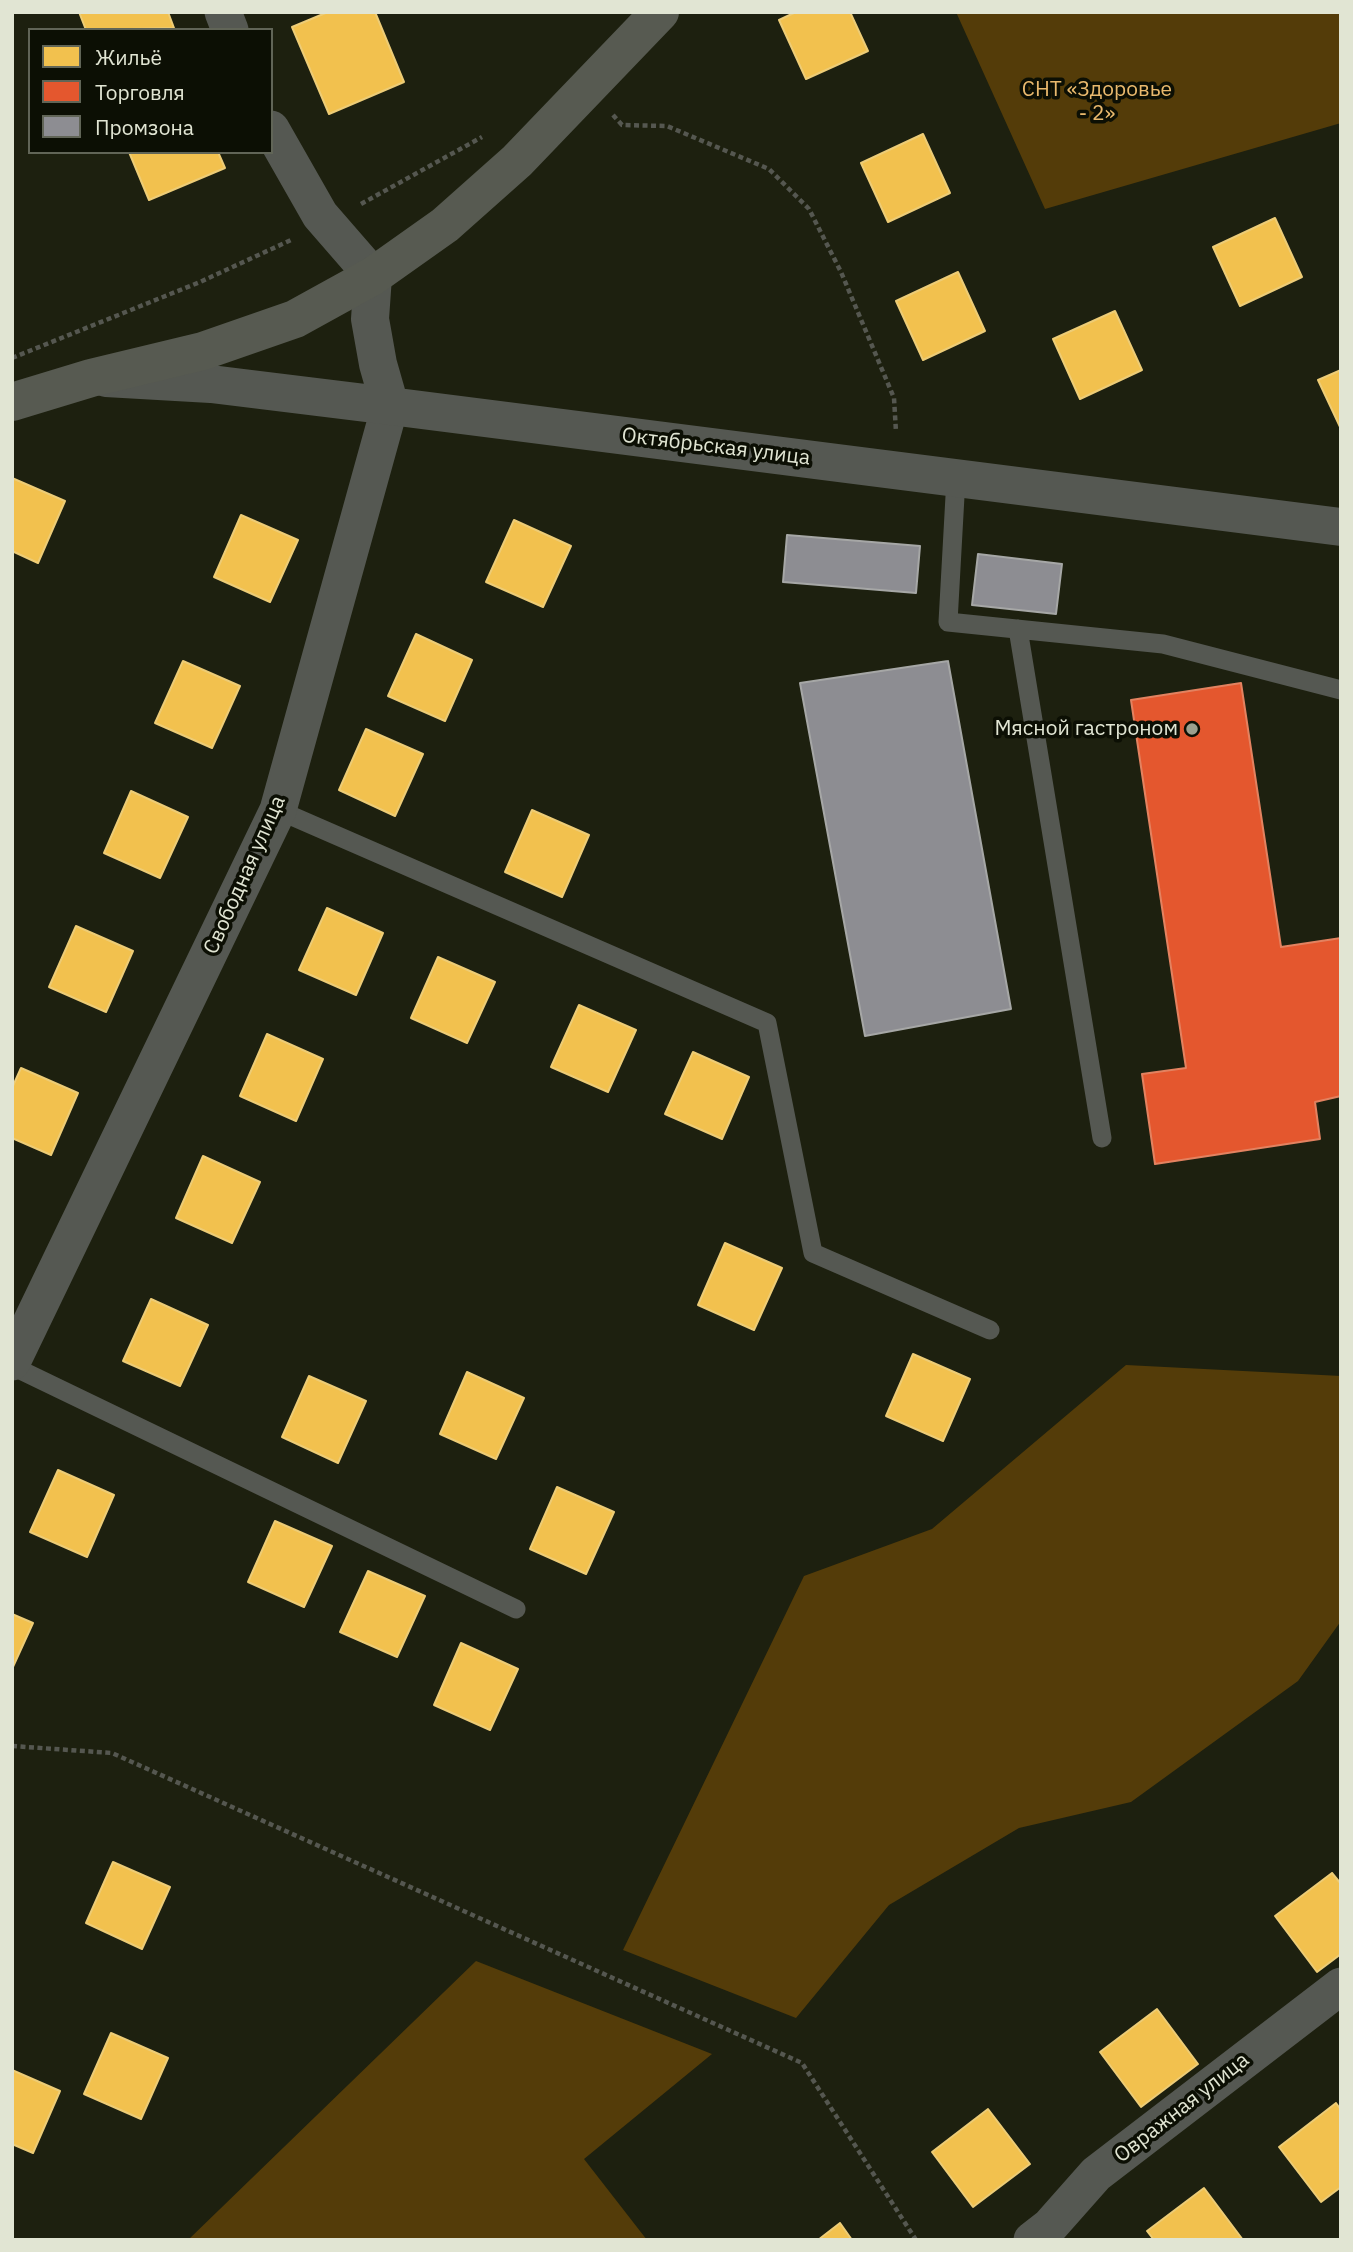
<!DOCTYPE html>
<meta charset="utf-8">
<style>
body{margin:0}
#map{position:relative;width:1353px;height:2252px;overflow:hidden;background:#1d200f;font-family:"IBM Plex Sans",sans-serif}
canvas{display:block}
.frame{position:absolute;inset:0;border:14px solid #e1e5d3;pointer-events:none}
.legend{position:absolute;left:28px;top:28px;width:245px;height:126px;box-sizing:border-box;background:#0c0f04;border:2px solid #616557;margin:0;padding:9px 12px;list-style:none;font-size:21px;color:#e1e5d3}
.legend li{display:flex;align-items:center;gap:14px;height:35px}
.legend b{width:35px;border:2px solid #616557}
</style>
<div id="map">
<canvas width="1353" height="2252"></canvas>
<div class="frame"></div>
<ul class="legend">
<li><b style="height:19px;background:#f2c14e"></b>Жильё</li>
<li><b style="height:19px;background:#e4572e"></b>Торговля</li>
<li><b style="height:19px;background:#8d8d92"></b>Промзона</li>
</ul>
</div>
<script>
const g = document.querySelector('canvas').getContext('2d');
g.lineJoin = 'round';
function fill(path, color) {
  g.fillStyle = color;
  g.fill(path, 'evenodd');
}
function toPath(rows) {
  const path = new Path2D();
  for (const r of rows) {
    path.moveTo(r[0], r[1]);
    for (let i = 2; i < r.length; i += 2) path.lineTo(r[i], r[i + 1]);
  }
  return path;
}
function strokePath(path, color, width, dash) {
  g.strokeStyle = color;
  g.lineWidth = width;
  g.lineCap = dash ? 'butt' : 'round';
  g.setLineDash(dash || []);
  g.stroke(path);
}
function label(font, color, halo, rows, align = 'center') {
  g.font = font + ' "IBM Plex Sans",sans-serif';
  g.lineWidth = 7;
  g.setLineDash([]);
  g.textBaseline = 'middle';
  g.strokeStyle = halo;
  g.fillStyle = color;
  for (const [text, x, y, turn = 0] of rows) {
    g.save();
    g.translate(x, y);
    g.rotate((+turn || 0) * Math.PI / 180);
    g.textAlign = isNaN(turn) ? turn : align;
    if (halo) g.strokeText(text, 0, 0);
    g.fillText(text, 0, 0);
    g.restore();
  }
}
const green = toPath([
 [956,12,1341,12,1341,123,1045,209],
 [1126,1365,1341,1376,1341,1621,1298,1681,1131,1802,1019,1828,889,1905,796,2018,623,1950,804,1576,932,1529],
 [476,1961,712,2054,584,2159,647,2240,188,2240]
]);
const homes = toPath([
 [79,12,168,12,174,28,86,30,79,12],
 [328,12,375,12,404,82,329,114,292,27,328,12],
 [796,12,850,12,868,51,806,79,779,20,796,12],
 [923,134,950,193,888,222,861,163,923,134],
 [129,152,218,152,225,168,149,200,129,152],
 [1275,218,1302,277,1240,306,1213,247,1275,218],
 [958,272,985,331,923,360,896,301,958,272],
 [1115,311,1142,370,1080,399,1053,339,1115,311],
 [1341,370,1341,429,1318,380,1341,370],
 [12,478,65,501,38,563,12,551,12,478],
 [241,515,298,540,270,602,214,577,241,515],
 [514,520,571,546,543,607,486,582,514,520],
 [416,634,472,660,445,721,388,696,416,634],
 [183,661,240,686,212,748,155,723,183,661],
 [366,729,423,754,395,816,339,790,366,729],
 [131,791,188,817,160,878,104,853,131,791],
 [532,810,589,835,562,897,505,872,532,810],
 [327,908,383,933,356,995,299,970,327,908],
 [76,926,133,951,106,1012,49,987,76,926],
 [438,957,495,982,467,1043,411,1018,438,957],
 [579,1005,636,1030,608,1092,551,1067,579,1005],
 [267,1034,323,1059,296,1121,240,1096,267,1034],
 [693,1052,749,1077,722,1139,665,1114,693,1052],
 [21,1068,78,1093,51,1155,12,1138,12,1088,21,1068],
 [203,1156,260,1182,232,1243,176,1218,203,1156],
 [725,1243,782,1268,754,1330,698,1305,725,1243],
 [151,1299,208,1325,180,1386,123,1361,151,1299],
 [913,1354,970,1379,943,1441,886,1416,913,1354],
 [467,1372,524,1398,496,1459,440,1434,467,1372],
 [309,1376,366,1401,338,1463,282,1437,309,1376],
 [58,1470,114,1495,87,1557,30,1532,58,1470],
 [557,1487,614,1512,586,1574,530,1549,557,1487],
 [275,1521,332,1546,304,1607,248,1582,275,1521],
 [368,1571,425,1596,397,1657,340,1632,368,1571],
 [12,1614,33,1623,12,1669,12,1614],
 [461,1643,518,1669,490,1730,434,1705,461,1643],
 [113,1862,170,1887,142,1949,86,1923,113,1862],
 [1332,1873,1341,1884,1341,1954,1317,1972,1275,1916,1332,1873],
 [1157,2009,1198,2064,1141,2107,1100,2052,1157,2009],
 [111,2033,168,2058,141,2119,84,2094,111,2033],
 [12,2070,60,2091,33,2153,12,2144,12,2070],
 [1336,2103,1341,2110,1341,2187,1321,2202,1279,2147,1336,2103],
 [988,2109,1030,2164,973,2207,932,2152,988,2109],
 [1204,2188,1243,2240,1154,2240,1147,2231,1204,2188],
 [840,2223,852,2240,818,2240,840,2223]
]);
const shops = toPath([
 [1241,683,1281,947,1341,938,1341,1096,1315,1102,1320,1139,1155,1164,1142,1074,1186,1068,1131,700,1241,683]
]);
const industry = toPath([
 [787,535,920,546,916,593,783,582,787,535],
 [978,554,1062,564,1056,614,972,605,978,554],
 [948,661,1011,1009,865,1036,800,683,948,661]
]);
const path = toPath([
 [613,115,622,125,667,126,769,169,809,209,841,272,894,398,896,432],
 [361,204,482,137],
 [12,358,200,282,291,240],
 [12,1746,112,1753,802,2063,916,2240]
]);
const service = toPath([
 [956,478,948,622,1163,644,1341,690],
 [1018,629,1102,1138],
 [278,810,767,1023,813,1253,990,1330],
 [12,1366,516,1609]
]);
const minor = toPath([
 [223,12,230,30],
 [271,129,320,215,373,276],
 [12,1362,278,810,390,406],
 [1032,2240,1050,2226,1096,2174,1341,1986]
]);
const tertiary = toPath([
 [373,276,370,319,378,364,390,406],
 [106,378,211,384,390,406,1341,527]
]);
const secondary = toPath([
 [12,402,91,378,203,351,295,319,373,276,445,225,517,161,660,12]
]);
const markers = [
 [1192,729,7,"#9ca08e"]
];
const parkNames = [
 ["СНТ «Здоровье",1097,90],
 ["- 2»",1097,114]
];
const streetNames = [
 ["Октябрьская улица",716,447,7],
 ["Свободная улица",245,875,-66],
 ["Овражная улица",1182,2108,-38]
];
const poiNames = [
 ["Мясной гастроном",1178,729]
];
fill(green, '#543c09');
fill(homes, '#f2c14e');
strokePath(homes, '#edcc76', 2);
fill(shops, '#e4572e');
strokePath(shops, '#e38260', 2);
fill(industry, '#8d8d92');
strokePath(industry, '#a6a7a6', 2);
strokePath(path, '#555750', 4.5, [5, 3.5]);
strokePath(service, '#555852', 19);
strokePath(minor, '#555852', 37);
strokePath(tertiary, '#555852', 38);
strokePath(secondary, '#575a51', 38);
for (const [x, y, r, color] of markers) {
  const dot = new Path2D();
  dot.arc(x, y, r, 0, 2 * Math.PI);
  g.fillStyle = color;
  g.fill(dot);
  strokePath(dot, '#0c0f04', 2.5);
}
label('21px', '#e9b96d', '#0c0f04', parkNames);
label('21px', '#e1e5d3', '#0c0f04', streetNames);
label('21px', '#e1e5d3', '#0c0f04', poiNames, 'right');
</script>
